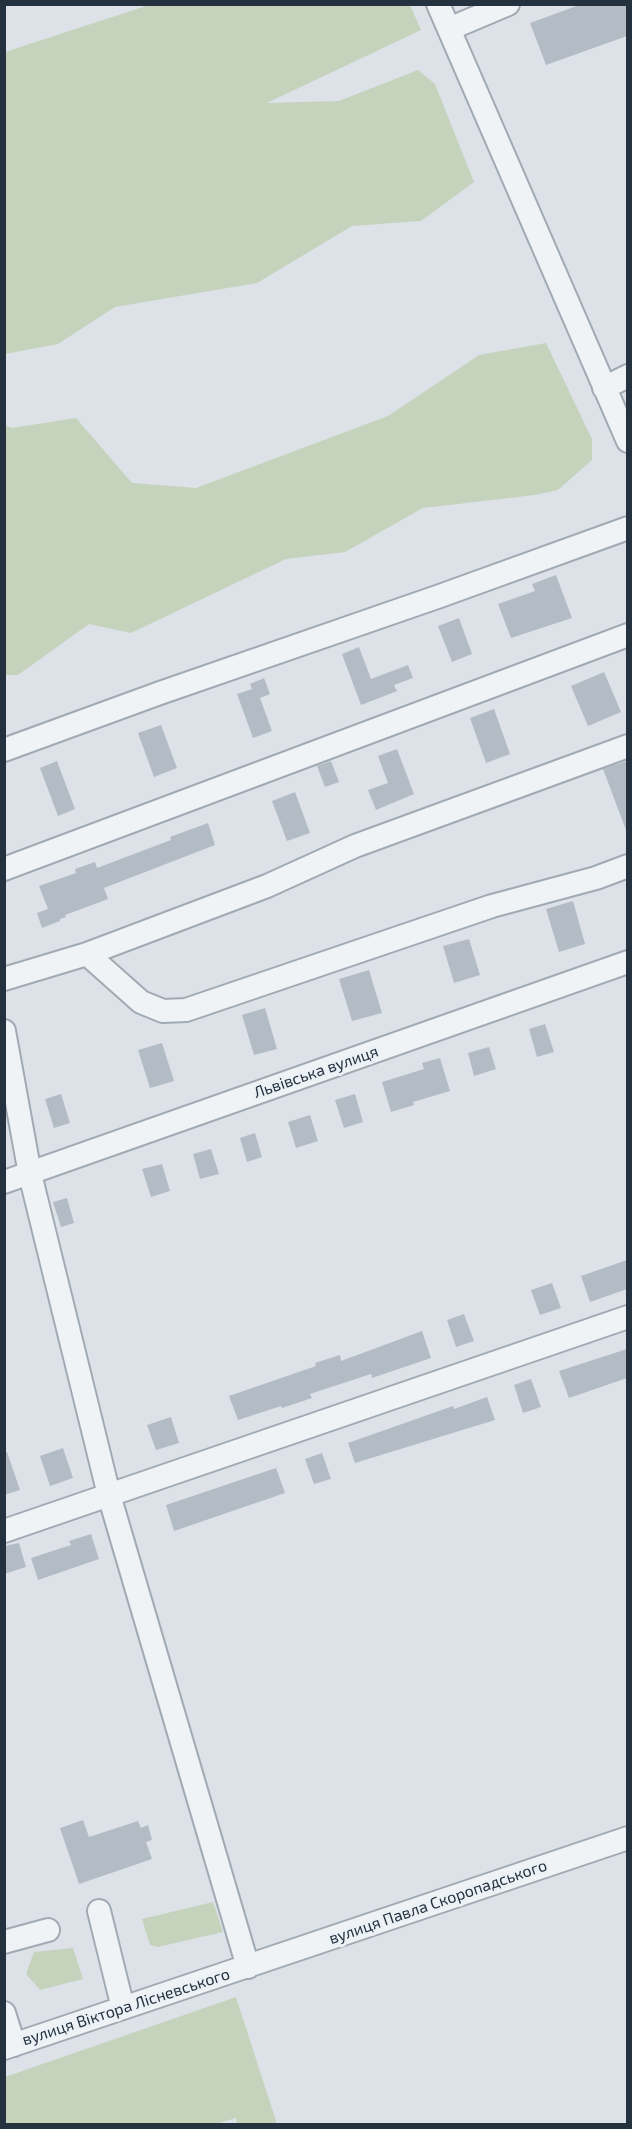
<!DOCTYPE html>
<meta charset="utf-8">
<style>
body{margin:0}
#map{position:relative;width:632px;height:2129px;overflow:hidden;background:#dce2e8;font-family:"Exo 2",sans-serif}
canvas{display:block}
.frame{position:absolute;inset:0;border:6px solid #243240;pointer-events:none}
</style>
<div id="map">
<canvas width="632" height="2129"></canvas>
<div class="frame"></div>
</div>
<script>
const g = document.querySelector('canvas').getContext('2d');
g.lineJoin = 'round';
function fill(path, color) {
  g.fillStyle = color;
  g.fill(path, 'evenodd');
}
function toPath(rows) {
  const path = new Path2D();
  for (const r of rows) {
    path.moveTo(r[0], r[1]);
    for (let i = 2; i < r.length; i += 2) path.lineTo(r[i], r[i + 1]);
  }
  return path;
}
function strokePath(path, color, width, dash) {
  g.strokeStyle = color;
  g.lineWidth = width;
  g.lineCap = dash ? 'butt' : 'round';
  g.setLineDash(dash || []);
  g.stroke(path);
}
function label(font, color, halo, rows, align = 'center') {
  g.font = font + ' "Exo 2",sans-serif';
  g.lineWidth = 6;
  g.setLineDash([]);
  g.textBaseline = 'middle';
  g.strokeStyle = halo;
  g.fillStyle = color;
  for (const [text, x, y, turn = 0] of rows) {
    g.save();
    g.translate(x, y);
    g.rotate((+turn || 0) * Math.PI / 180);
    g.textAlign = isNaN(turn) ? turn : align;
    if (halo) g.strokeText(text, 0, 0);
    g.fillText(text, 0, 0);
    g.restore();
  }
}
const green = toPath([
 [149,5,410,5,421,30,267,103,339,101,418,70,435,84,474,182,421,221,352,226,257,283,115,307,58,344,5,354,5,52],
 [546,343,592,439,592,460,558,490,535,495,423,508,345,552,286,559,131,633,89,624,18,675,5,675,5,425,12,428,76,418,132,483,196,488,388,416,479,355],
 [213,1902,223,1932,158,1947,150,1945,142,1919],
 [73,1948,83,1979,40,1990,26,1974,34,1952],
 [236,1997,277,2124,237,2124,236,2118,216,2124,5,2124,5,2077]
]);
const building = toPath([
 [582,4,627,4,627,36,546,65,530,23],
 [556,575,572,618,511,638,498,604,535,591,532,584],
 [459,618,472,654,452,662,438,626],
 [359,647,371,679,408,665,413,678,394,685,397,691,361,705,342,654],
 [604,672,621,712,588,726,571,686],
 [264,678,270,694,260,698,272,731,253,738,237,694,252,689,250,684],
 [494,709,510,754,486,763,470,718],
 [161,725,177,768,154,777,138,733],
 [397,749,414,794,376,810,368,790,388,783,378,756],
 [57,761,75,809,58,816,40,768],
 [331,761,339,782,325,787,317,766],
 [627,761,627,829,626,830,603,769],
 [295,792,310,833,287,841,272,801],
 [208,823,215,845,104,888,108,899,65,915,66,917,60,919,60,921,42,928,37,913,48,909,39,886,76,873,75,869,95,862,97,868,171,840,170,837],
 [573,901,585,944,559,952,546,909],
 [469,939,480,975,454,983,443,946],
 [369,970,382,1013,352,1021,339,979],
 [265,1008,277,1049,254,1055,242,1015],
 [545,1024,554,1052,537,1057,529,1029],
 [162,1043,174,1081,150,1088,138,1050],
 [489,1047,496,1069,474,1076,468,1053],
 [440,1058,450,1091,413,1102,414,1105,391,1112,382,1082,424,1069,422,1063],
 [61,1094,70,1123,54,1128,45,1099],
 [355,1094,363,1122,344,1128,335,1100],
 [310,1115,318,1141,296,1148,288,1122],
 [255,1133,262,1157,247,1162,240,1138],
 [211,1149,219,1174,200,1179,193,1154],
 [162,1164,170,1191,151,1197,142,1169],
 [67,1198,74,1223,61,1227,53,1202],
 [627,1260,627,1289,590,1302,581,1276],
 [552,1283,561,1308,540,1315,531,1290],
 [464,1314,474,1341,456,1347,447,1320],
 [422,1331,431,1358,372,1378,371,1374,310,1394,312,1398,282,1408,281,1406,238,1420,229,1396,316,1366,315,1363,340,1355,341,1361],
 [627,1349,627,1378,569,1398,559,1371],
 [531,1379,541,1407,523,1413,514,1385],
 [487,1397,495,1420,355,1463,348,1443,453,1406,454,1409],
 [171,1417,179,1443,156,1450,147,1425],
 [63,1448,73,1478,50,1486,40,1456],
 [4,1452,7,1452,20,1490,4,1495],
 [322,1453,331,1479,314,1484,305,1459],
 [276,1468,285,1493,174,1531,166,1505],
 [91,1534,99,1559,38,1580,31,1558,71,1545,69,1541],
 [19,1543,26,1567,4,1574,4,1546],
 [83,1820,89,1837,138,1821,141,1828,148,1825,152,1840,146,1842,152,1859,79,1884,60,1828]
]);
const minor = toPath([
 [438,4,628,441],
 [449,29,508,4],
 [604,388,628,376],
 [4,750,160,693,440,596,628,528],
 [4,869,628,635],
 [87,954,141,1002,163,1011,186,1010,492,906,596,878,628,866],
 [4,979,87,954,267,886,355,846,628,746],
 [4,1031,30,1174,109,1495,248,1967],
 [4,1182,628,962],
 [4,1531,628,1317],
 [99,1911,123,2008],
 [4,1942,48,1930],
 [4,2013,14,2045],
 [4,2048,628,1838]
]);
const streetNames = [
 ["Львівська вулиця",316,1072,-19],
 ["вулиця Павла Скоропадського",438,1902,-19],
 ["вулиця Віктора Лісневського",126,2007,-18]
];
fill(green, '#c5d3bd');
fill(building, '#b3bcc5');
strokePath(minor, '#a1aab2', 26);
strokePath(minor, '#eff3f6', 22);
label('16px', '#243240', '#ecf1f6', streetNames);
</script>
